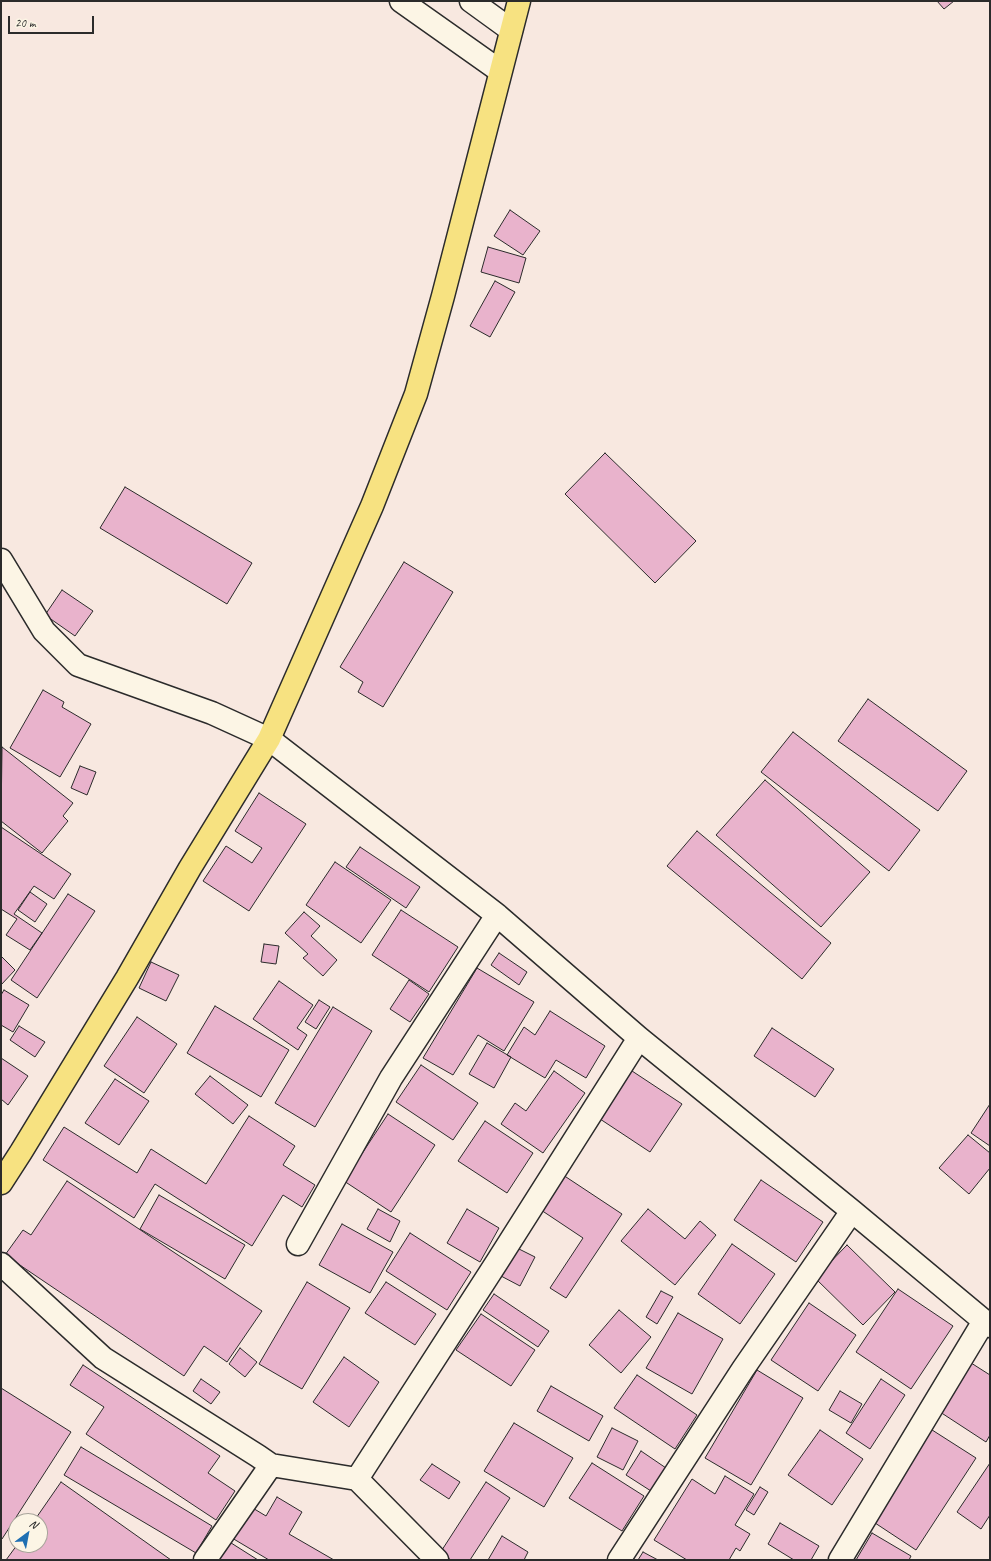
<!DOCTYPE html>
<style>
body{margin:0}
#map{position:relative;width:991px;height:1561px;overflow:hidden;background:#f8e8e0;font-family:Caveat,sans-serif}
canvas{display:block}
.frame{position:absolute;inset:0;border:2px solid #2b2b2b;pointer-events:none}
.north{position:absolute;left:8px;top:1513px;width:40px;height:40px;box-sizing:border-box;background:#fcf5e5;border:1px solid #a8a49b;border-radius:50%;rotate:32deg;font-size:11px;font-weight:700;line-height:16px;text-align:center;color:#2b2b2b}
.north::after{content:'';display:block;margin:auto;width:14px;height:18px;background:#1f6fb2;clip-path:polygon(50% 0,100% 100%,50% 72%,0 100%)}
.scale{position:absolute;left:8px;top:16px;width:86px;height:18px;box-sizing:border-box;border:2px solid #2b2b2b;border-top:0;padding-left:5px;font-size:12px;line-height:14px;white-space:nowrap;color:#2b2b2b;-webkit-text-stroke:3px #fcf5e5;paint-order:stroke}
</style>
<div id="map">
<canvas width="991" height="1561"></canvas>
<div class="frame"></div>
<div class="north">N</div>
<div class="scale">20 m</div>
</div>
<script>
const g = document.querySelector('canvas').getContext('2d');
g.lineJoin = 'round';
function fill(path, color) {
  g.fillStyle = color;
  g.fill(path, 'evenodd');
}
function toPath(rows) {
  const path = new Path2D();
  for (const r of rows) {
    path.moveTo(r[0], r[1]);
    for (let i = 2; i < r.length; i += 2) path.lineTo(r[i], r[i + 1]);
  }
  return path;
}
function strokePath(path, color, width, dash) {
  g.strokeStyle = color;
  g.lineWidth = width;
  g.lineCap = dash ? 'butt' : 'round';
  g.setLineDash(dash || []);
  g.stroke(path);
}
const building = toPath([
 [937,1,954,1,944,9,937,1],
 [510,210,540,231,523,255,494,236,510,210],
 [488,247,526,258,519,283,481,272,488,247],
 [495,281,515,292,490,337,470,326,495,281],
 [605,453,696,541,655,583,565,494,605,453],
 [125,487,252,563,227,604,100,528,125,487],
 [404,562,453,592,383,707,358,692,363,682,340,667,404,562],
 [62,590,93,611,75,636,45,615,62,590],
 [43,690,64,702,62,707,91,724,60,777,10,748,43,690],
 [868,699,967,771,938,811,838,741,868,699],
 [793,732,920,830,889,871,761,772,793,732],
 [2,747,73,803,63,816,68,821,42,853,1,821,2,747],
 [80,766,96,772,87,795,71,788,80,766],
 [765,780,870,872,821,927,716,835,765,780],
 [259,793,306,824,249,911,203,881,226,846,252,863,262,848,235,831,259,793],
 [1,827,71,874,54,899,34,886,14,914,42,933,30,950,6,935,17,919,1,909,1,827],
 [697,831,831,943,802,979,667,866,697,831],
 [360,847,420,887,406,908,346,867,360,847],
 [335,862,391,900,361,943,306,905,335,862],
 [30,892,47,904,35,922,18,910,30,892],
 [68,894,95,911,37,998,11,980,68,894],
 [401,910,458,947,429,992,372,955,401,910],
 [304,912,320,926,311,936,337,960,323,976,303,958,308,954,285,933,304,912],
 [264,944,279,946,276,964,261,962,264,944],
 [499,953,527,972,519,985,491,965,499,953],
 [1,956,15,970,1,985,1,956],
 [151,962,179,975,166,1001,139,988,151,962],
 [477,968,534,1002,504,1051,478,1035,453,1075,423,1058,477,968],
 [409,980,429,994,410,1022,390,1009,409,980],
 [279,981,313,1005,297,1028,307,1035,298,1050,253,1019,279,981],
 [4,990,29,1005,13,1032,1,1025,1,995,4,990],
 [319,1000,330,1007,316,1029,305,1022,319,1000],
 [215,1006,289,1050,261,1097,187,1053,215,1006],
 [333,1007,372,1031,315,1127,275,1103,333,1007],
 [550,1011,605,1046,586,1078,556,1060,545,1078,507,1055,524,1027,535,1035,550,1011],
 [137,1017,177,1044,144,1093,104,1066,137,1017],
 [19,1026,45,1042,35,1057,10,1040,19,1026],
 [772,1028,834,1069,815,1097,754,1056,772,1028],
 [487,1043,511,1057,494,1088,469,1074,487,1043],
 [1,1058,28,1076,8,1105,1,1099,1,1058],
 [421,1065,478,1103,453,1140,396,1102,421,1065],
 [629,1069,682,1104,650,1152,597,1117,629,1069],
 [554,1071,585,1093,543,1153,501,1124,515,1103,526,1111,554,1071],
 [210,1076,248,1105,233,1124,195,1094,210,1076],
 [115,1079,149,1101,119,1145,85,1123,115,1079],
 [990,1104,990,1146,971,1133,990,1104],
 [388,1114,435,1145,391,1212,344,1181,388,1114],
 [249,1116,295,1146,283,1165,315,1185,302,1207,283,1195,252,1246,155,1184,134,1218,43,1160,64,1127,137,1173,151,1149,206,1184,249,1116],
 [485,1121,533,1153,507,1193,458,1161,485,1121],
 [968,1135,990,1153,990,1168,969,1194,939,1168,968,1135],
 [560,1173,622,1214,566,1298,550,1288,583,1238,538,1208,560,1173],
 [761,1180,823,1222,796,1262,734,1220,761,1180],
 [67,1181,262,1311,227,1362,204,1346,184,1376,5,1255,23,1230,31,1235,67,1181],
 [159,1195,245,1245,225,1279,140,1229,159,1195],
 [378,1209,400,1221,390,1242,367,1229,378,1209],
 [467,1209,499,1228,480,1262,447,1243,467,1209],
 [648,1209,685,1239,700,1221,716,1235,675,1285,621,1241,648,1209],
 [342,1224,393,1252,370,1293,319,1265,342,1224],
 [410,1233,471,1272,447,1310,386,1271,410,1233],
 [732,1244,775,1274,740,1324,698,1294,732,1244],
 [847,1245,895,1292,863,1325,815,1278,847,1245],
 [515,1247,535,1257,520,1286,501,1276,515,1247],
 [307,1282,350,1308,302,1389,259,1364,307,1282],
 [386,1282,436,1314,415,1345,365,1313,386,1282],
 [898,1289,953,1326,911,1389,856,1352,898,1289],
 [661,1291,673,1297,657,1324,646,1317,661,1291],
 [494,1294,549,1331,538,1347,483,1310,494,1294],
 [809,1303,856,1335,818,1391,771,1360,809,1303],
 [619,1310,651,1337,621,1373,589,1345,619,1310],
 [678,1313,723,1339,692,1394,646,1368,678,1313],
 [481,1314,535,1350,511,1386,456,1350,481,1314],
 [240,1348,257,1362,245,1377,229,1364,240,1348],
 [344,1357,379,1382,349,1427,313,1402,344,1357],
 [968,1361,990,1375,990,1435,986,1442,937,1410,968,1361],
 [83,1365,220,1456,208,1473,235,1491,216,1520,86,1434,104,1407,70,1385,83,1365],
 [757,1370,803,1398,751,1485,705,1458,757,1370],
 [637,1375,697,1415,675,1449,614,1408,637,1375],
 [201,1379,220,1392,211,1404,193,1391,201,1379],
 [881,1379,905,1395,870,1449,846,1433,881,1379],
 [551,1386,603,1416,589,1441,537,1411,551,1386],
 [1,1388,71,1432,2,1539,1,1538,1,1388],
 [840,1391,862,1404,851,1423,829,1410,840,1391],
 [514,1423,573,1458,544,1507,484,1471,514,1423],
 [612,1428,638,1441,623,1470,597,1457,612,1428],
 [929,1428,976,1458,916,1550,869,1519,929,1428],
 [820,1430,863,1459,832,1505,788,1475,820,1430],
 [81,1447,212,1526,196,1553,64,1475,81,1447],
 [641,1451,666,1468,651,1491,626,1475,641,1451],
 [592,1463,644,1496,622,1531,569,1498,592,1463],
 [990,1463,990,1515,981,1529,957,1512,990,1463],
 [432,1464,460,1482,449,1499,420,1480,432,1464],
 [725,1476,754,1494,735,1525,750,1534,740,1551,736,1548,729,1560,687,1560,654,1540,692,1479,715,1494,725,1476],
 [61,1482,171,1560,6,1560,17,1545,40,1545,40,1521,34,1521,61,1482],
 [486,1482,510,1498,470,1560,451,1560,440,1553,486,1482],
 [760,1487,768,1492,754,1515,746,1510,760,1487],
 [277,1497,302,1512,289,1534,334,1560,269,1560,232,1538,251,1507,266,1516,277,1497],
 [780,1523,819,1546,811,1560,794,1560,768,1544,780,1523],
 [872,1533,911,1556,909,1560,856,1560,872,1533],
 [502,1536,528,1552,524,1560,488,1560,502,1536],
 [228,1541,258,1560,216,1560,228,1541],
 [643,1552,658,1560,638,1560,643,1552]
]);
const minor = toPath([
 [401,1,500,71],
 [471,1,511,30],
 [1,560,44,631,78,665,212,713,269,739,497,915,639,1038,852,1211,990,1326],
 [298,1244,391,1078,497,915],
 [1,1264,103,1358,258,1456,271,1465,357,1479,437,1560],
 [357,1479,497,1262,639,1038],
 [205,1560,271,1465],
 [619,1560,743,1369,852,1211],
 [840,1560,984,1321]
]);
const major = toPath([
 [1,1183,21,1152,127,978,190,868,269,739,372,506,416,394,443,296,519,1]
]);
fill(building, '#e9b3cc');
strokePath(building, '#2b2b2b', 1);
strokePath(minor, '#2b2b2b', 25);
strokePath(major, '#2b2b2b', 25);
strokePath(minor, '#fcf5e5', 22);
strokePath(major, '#f7e281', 22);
</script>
